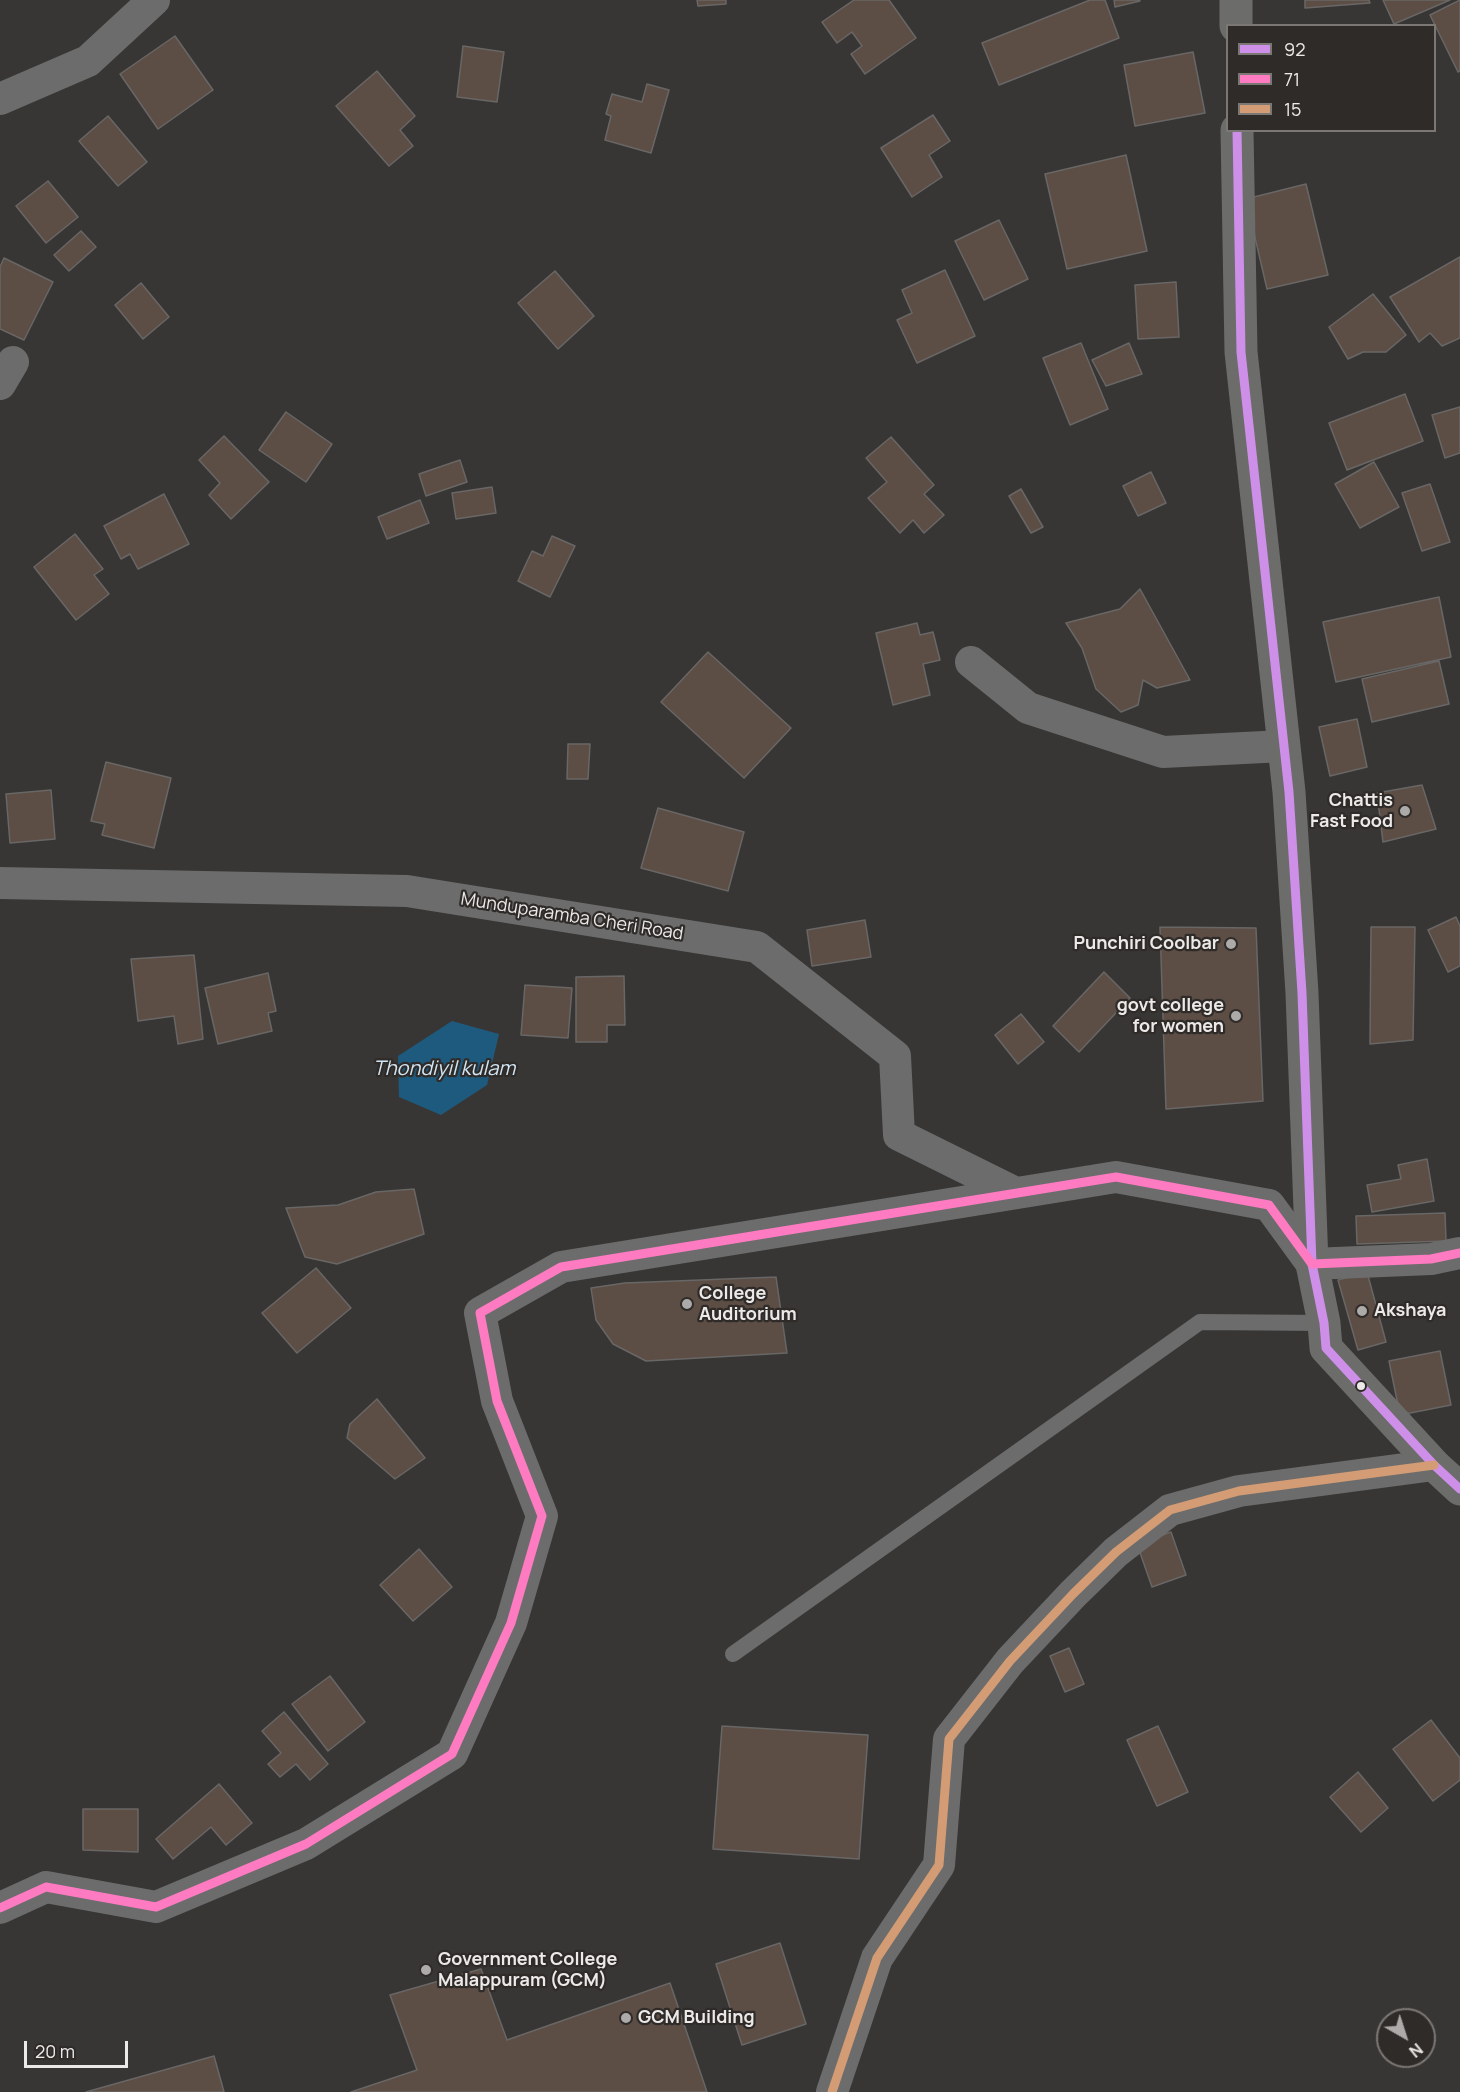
<!DOCTYPE html>
<style>
body{margin:0}
#map{position:relative;width:1460px;height:2092px;overflow:hidden;background:#383634;font-family:Manrope,sans-serif}
canvas{display:block}
.legend{position:absolute;left:1226px;top:24px;width:210px;height:108px;box-sizing:border-box;background:#2f2b29;border:2px solid #7b7775;margin:0;padding:8px 10px;list-style:none;font-size:18px;color:#eceae8}
.legend li{display:flex;align-items:center;gap:12px;height:30px}
.legend b{width:30px;border:2px solid #7b7775}
.north{position:absolute;left:1376px;top:2008px;width:60px;height:60px;box-sizing:border-box;background:#2f2b29;border:2px solid #7b7775;border-radius:50%;rotate:141deg;font-size:16px;font-weight:700;line-height:24px;text-align:center;color:#eceae8}
.north::after{content:'';display:block;margin:auto;width:21px;height:27px;background:#adaba9;clip-path:polygon(50% 0,100% 100%,50% 72%,0 100%)}
.scale{position:absolute;left:24px;top:2041px;width:104px;height:27px;box-sizing:border-box;border:3px solid #eceae8;border-top:0;padding-left:8px;font-size:18px;line-height:21px;white-space:nowrap;color:#eceae8;-webkit-text-stroke:4px #2f2b29;paint-order:stroke}
</style>
<div id="map">
<canvas width="1460" height="2092"></canvas>
<ul class="legend">
<li><b style="height:8px;background:#ce8fe9"></b>92</li>
<li><b style="height:8px;background:#fe7ac1"></b>71</li>
<li><b style="height:8px;background:#d39c74"></b>15</li>
</ul>
<div class="north">N</div>
<div class="scale">20 m</div>
</div>
<script>
const g = document.querySelector('canvas').getContext('2d');
g.lineJoin = 'round';
function fill(path, color) {
  g.fillStyle = color;
  g.fill(path, 'evenodd');
}
function toPath(rows) {
  const path = new Path2D();
  for (const r of rows) {
    path.moveTo(r[0], r[1]);
    for (let i = 2; i < r.length; i += 2) path.lineTo(r[i], r[i + 1]);
  }
  return path;
}
function strokePath(path, color, width, dash) {
  g.strokeStyle = color;
  g.lineWidth = width;
  g.lineCap = dash ? 'butt' : 'round';
  g.setLineDash(dash || []);
  g.stroke(path);
}
function label(font, color, halo, rows, align = 'center') {
  g.font = font + ' Manrope,sans-serif';
  g.lineWidth = 4.5;
  g.setLineDash([]);
  g.textBaseline = 'middle';
  g.strokeStyle = halo;
  g.fillStyle = color;
  for (const [text, x, y, turn = 0] of rows) {
    g.save();
    g.translate(x, y);
    g.rotate((+turn || 0) * Math.PI / 180);
    g.textAlign = isNaN(turn) ? turn : align;
    if (halo) g.strokeText(text, 0, 0);
    g.fillText(text, 0, 0);
    g.restore();
  }
}
const water = toPath([
 [452,1021,499,1034,487,1085,441,1115,399,1097,398,1056]
]);
const building = toPath([
 [697,0,726,0,726,4,698,6,697,0],
 [854,0,889,0,916,38,865,74,851,54,862,46,852,32,837,43,822,22,854,0],
 [1090,0,1105,0,1119,38,999,85,982,43,1090,0],
 [1114,0,1139,0,1140,1,1115,7,1114,0],
 [1305,0,1369,0,1370,3,1305,8,1305,0],
 [1383,0,1450,0,1394,24,1383,0],
 [1460,0,1460,71,1458,72,1430,15,1460,0],
 [175,36,213,90,158,129,120,74,175,36],
 [463,46,504,52,497,102,457,97,463,46],
 [1193,52,1205,113,1135,126,1124,65,1193,52],
 [377,71,415,116,400,130,413,146,389,166,336,106,377,71],
 [647,84,669,90,651,153,605,140,611,116,606,114,612,94,642,102,647,84],
 [933,115,950,141,929,155,942,177,912,197,881,148,933,115],
 [108,116,147,162,118,186,79,141,108,116],
 [1126,155,1147,251,1067,269,1045,174,1126,155],
 [48,181,78,217,46,243,16,206,48,181],
 [1306,184,1328,275,1267,289,1246,199,1306,184],
 [999,220,1028,279,984,300,955,241,999,220],
 [81,231,96,247,69,271,54,255,81,231],
 [1460,257,1460,338,1442,346,1430,333,1419,342,1390,297,1460,257],
 [4,258,53,282,24,340,0,329,0,267,4,258],
 [945,270,975,336,917,363,897,320,912,313,902,290,945,270],
 [555,271,594,316,558,349,518,303,555,271],
 [1176,282,1179,337,1138,339,1135,285,1176,282],
 [141,283,169,317,143,339,115,305,141,283],
 [1373,294,1406,335,1386,352,1363,352,1348,359,1329,327,1373,294],
 [1081,343,1108,409,1070,425,1043,358,1081,343],
 [1129,343,1142,374,1106,386,1092,360,1129,343],
 [1405,394,1423,441,1347,470,1329,423,1405,394],
 [1460,407,1460,453,1445,458,1432,415,1460,407],
 [286,412,332,444,306,482,259,450,286,412],
 [224,436,269,482,231,519,209,495,220,483,199,460,224,436],
 [891,437,934,485,924,494,944,515,924,533,913,520,900,533,868,498,887,482,866,458,891,437],
 [460,460,467,482,426,496,419,474,460,460],
 [1374,462,1399,507,1360,528,1335,484,1374,462],
 [1151,472,1166,503,1138,516,1123,486,1151,472],
 [1430,484,1450,542,1422,551,1402,493,1430,484],
 [492,487,496,513,456,519,452,493,492,487],
 [1021,489,1043,527,1031,533,1009,496,1021,489],
 [164,494,189,544,138,569,130,554,121,559,104,526,164,494],
 [420,500,429,523,387,539,378,517,420,500],
 [75,534,103,569,94,575,109,594,76,620,34,567,75,534],
 [552,536,575,546,550,597,518,581,532,551,543,556,552,536],
 [1140,589,1190,680,1157,688,1143,680,1138,705,1121,712,1096,689,1082,648,1066,623,1120,609,1140,589],
 [1439,597,1451,657,1336,682,1323,622,1439,597],
 [917,623,920,635,933,632,940,660,923,664,930,695,893,705,876,633,917,623],
 [708,652,791,728,744,778,661,702,708,652],
 [1439,661,1449,704,1372,722,1362,679,1439,661],
 [1357,719,1367,767,1330,776,1319,727,1357,719],
 [568,744,590,744,588,779,567,779,568,744],
 [106,762,171,778,154,848,102,835,105,824,91,821,106,762],
 [1422,785,1436,829,1383,842,1377,793,1422,785],
 [51,790,55,839,10,843,6,794,51,790],
 [658,808,744,832,728,891,641,868,658,808],
 [1456,917,1460,926,1460,966,1448,972,1428,930,1456,917],
 [865,920,871,957,812,966,807,930,865,920],
 [1160,927,1256,928,1263,1101,1166,1109,1160,927],
 [1371,927,1415,927,1413,1040,1370,1044,1371,927],
 [194,955,203,1039,178,1044,174,1016,138,1021,131,959,194,955],
 [1104,972,1130,998,1079,1052,1053,1026,1104,972],
 [268,973,276,1011,268,1013,272,1031,218,1044,205,988,268,973],
 [624,976,625,1025,607,1025,607,1042,576,1042,576,977,624,976],
 [525,985,572,988,568,1038,521,1035,525,985],
 [1021,1014,1044,1042,1018,1064,995,1035,1021,1014],
 [1427,1159,1434,1201,1372,1212,1367,1185,1401,1179,1398,1165,1427,1159],
 [414,1189,424,1234,337,1264,305,1257,286,1208,338,1205,376,1192,414,1189],
 [1445,1213,1446,1241,1357,1244,1356,1216,1445,1213],
 [316,1268,351,1308,297,1353,262,1313,316,1268],
 [1367,1272,1386,1342,1358,1350,1338,1280,1367,1272],
 [776,1277,787,1353,646,1361,613,1344,596,1320,591,1288,625,1283,776,1277],
 [1440,1351,1451,1405,1400,1415,1389,1361,1440,1351],
 [377,1399,425,1458,395,1479,347,1438,350,1424,377,1399],
 [1171,1532,1186,1575,1152,1587,1137,1544,1171,1532],
 [419,1549,452,1587,413,1621,380,1585,419,1549],
 [1069,1648,1084,1684,1065,1692,1050,1656,1069,1648],
 [330,1676,365,1722,328,1751,292,1704,330,1676],
 [284,1712,328,1764,310,1780,296,1764,280,1777,268,1764,281,1753,262,1731,284,1712],
 [1431,1720,1460,1758,1460,1780,1433,1801,1393,1749,1431,1720],
 [722,1726,868,1735,859,1859,713,1849,722,1726],
 [1158,1726,1188,1792,1157,1806,1127,1740,1158,1726],
 [1358,1772,1388,1808,1361,1832,1330,1797,1358,1772],
 [219,1784,252,1823,226,1845,211,1827,173,1859,156,1839,219,1784],
 [83,1809,138,1809,138,1852,83,1850,83,1809],
 [780,1943,806,2024,742,2045,716,1964,780,1943],
 [481,1969,507,2040,670,1983,707,2092,351,2092,417,2070,390,1995,481,1969],
 [214,2056,224,2092,86,2092,214,2056]
]);
const service = toPath([
 [733,1654,1200,1322,1324,1323]
]);
const minor = toPath([
 [0,99,88,61,154,0],
 [0,384,13,362],
 [971,662,1028,708,1163,752,1284,746],
 [0,883,407,891,757,947,895,1056,899,1135,1016,1193],
 [0,1908,46,1887,156,1907,306,1844,452,1754,511,1623,542,1516,497,1401,480,1313,561,1267,1116,1177,1269,1205,1312,1264,1431,1259,1460,1253],
 [832,2092,877,1958,939,1865,949,1739,1010,1661,1073,1594,1116,1552,1170,1510,1239,1491,1434,1465]
]);
const primary = toPath([
 [1236,0,1236,26],
 [1237,130,1241,352,1289,792,1302,993,1312,1264,1324,1323,1326,1348,1434,1465,1460,1489]
]);
const bus1 = toPath([
 [1237,130,1241,352,1289,792,1302,993,1312,1264,1324,1323,1326,1348,1434,1465,1460,1489]
]);
const bus2 = toPath([
 [0,1908,46,1887,156,1907,306,1844,452,1754,511,1623,542,1516,497,1401,480,1313,561,1267,1116,1177,1269,1205,1312,1264,1431,1259,1460,1253]
]);
const bus3 = toPath([
 [832,2092,877,1958,939,1865,949,1739,1010,1661,1073,1594,1116,1552,1170,1510,1239,1491,1434,1465]
]);
const markers = [
 [1405,811,6,"#adaba9"],
 [1231,944,6,"#adaba9"],
 [1236,1016,6,"#adaba9"],
 [687,1304,6,"#adaba9"],
 [1362,1311,6,"#adaba9"],
 [1361,1386,5,"#eceae8"],
 [426,1970,6,"#adaba9"],
 [626,2018,6,"#adaba9"]
];
const poiNames = [
 ["Chattis",1393,801,"right"],
 ["Fast Food",1393,822,"right"],
 ["Punchiri Coolbar",1219,944,"right"],
 ["govt college",1224,1006,"right"],
 ["for women",1224,1027,"right"],
 ["College",699,1294],
 ["Auditorium",699,1315],
 ["Akshaya",1374,1311],
 ["Government College",438,1960],
 ["Malappuram (GCM)",438,1981],
 ["GCM Building",638,2018]
];
const streetNames = [
 ["Munduparamba Cheri Road",572,917,9]
];
const waterNames = [
 ["Thondiyil kulam",444,1069]
];
fill(water, '#1e5a7e');
fill(building, '#5c4d45');
strokePath(building, '#696766', 1.5);
strokePath(service, '#6c6c6c', 16);
strokePath(minor, '#6c6c6c', 32);
strokePath(primary, '#6c6c6b', 33);
strokePath(bus1, '#ce8fe9', 9);
strokePath(bus2, '#fe7ac1', 9);
strokePath(bus3, '#d39c74', 9);
for (const [x, y, r, color] of markers) {
  const dot = new Path2D();
  dot.arc(x, y, r, 0, 2 * Math.PI);
  g.fillStyle = color;
  g.fill(dot);
  strokePath(dot, '#2f2b29', 2);
}
label('bold 18px', '#eceae8', '#2f2b29', poiNames, 'left');
label('18px', '#eceae8', '#2f2b29', streetNames);
label('italic 20px', '#d1e5f3', '#2f2b29', waterNames);
</script>
